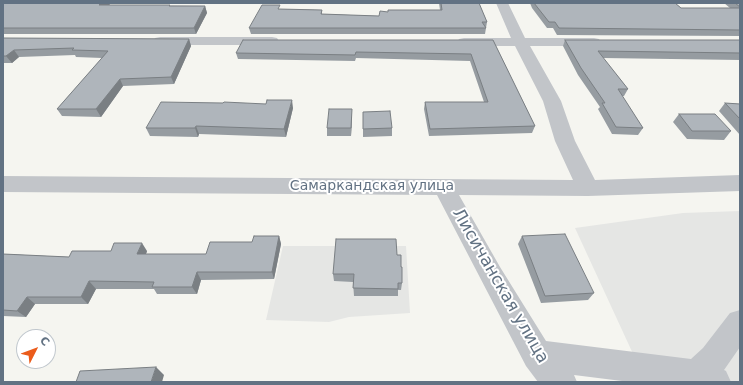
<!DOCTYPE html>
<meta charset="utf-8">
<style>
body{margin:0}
#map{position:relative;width:743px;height:385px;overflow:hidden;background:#f5f5f0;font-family:"DejaVu Sans",sans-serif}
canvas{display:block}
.frame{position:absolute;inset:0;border:4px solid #627283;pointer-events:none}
.north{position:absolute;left:16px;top:329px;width:40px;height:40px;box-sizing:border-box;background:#fff;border:1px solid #c0c7cd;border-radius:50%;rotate:48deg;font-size:11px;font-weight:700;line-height:16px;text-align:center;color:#627283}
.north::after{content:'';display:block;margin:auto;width:14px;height:18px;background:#eb5c1b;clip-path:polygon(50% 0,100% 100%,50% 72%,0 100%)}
</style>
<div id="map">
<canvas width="743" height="385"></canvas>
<div class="frame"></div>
<div class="north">С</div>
</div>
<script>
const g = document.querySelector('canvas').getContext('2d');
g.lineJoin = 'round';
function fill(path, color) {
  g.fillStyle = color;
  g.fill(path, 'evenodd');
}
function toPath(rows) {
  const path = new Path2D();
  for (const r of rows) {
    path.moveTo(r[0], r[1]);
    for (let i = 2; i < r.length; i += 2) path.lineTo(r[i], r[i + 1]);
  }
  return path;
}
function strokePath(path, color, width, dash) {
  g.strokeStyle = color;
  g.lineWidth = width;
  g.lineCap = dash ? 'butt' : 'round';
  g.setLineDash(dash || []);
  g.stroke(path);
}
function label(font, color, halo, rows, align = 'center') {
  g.font = font + ' "DejaVu Sans",sans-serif';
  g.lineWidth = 4;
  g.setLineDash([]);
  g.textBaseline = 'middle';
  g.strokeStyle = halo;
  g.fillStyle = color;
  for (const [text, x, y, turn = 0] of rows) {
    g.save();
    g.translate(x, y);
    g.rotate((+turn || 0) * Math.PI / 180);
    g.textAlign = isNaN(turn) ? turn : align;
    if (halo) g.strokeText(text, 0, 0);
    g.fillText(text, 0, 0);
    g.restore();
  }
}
const built = toPath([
 [740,211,740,382,646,382,575,228,683,213],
 [283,246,406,246,410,313,349,317,329,322,266,320]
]);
const minor = toPath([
 [496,3,508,3,525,38,594,38,599,39,601,42,599,45,594,46,530,46,561,101,575,141,595,180,740,175,740,191,588,196,459,195,500,267,546,341,691,359,703,348,730,313,740,310,740,347,724,370,726,371,731,382,630,382,574,375,577,382,538,382,526,366,437,195,3,192,3,176,573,180,555,141,543,101,515,46,464,46,459,45,457,42,459,39,464,38,511,38,496,3],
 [160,37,272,37,277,38,279,41,277,44,272,45,160,45,155,44,153,41,155,38,160,37]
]);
const wall = toPath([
 [3,3,111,3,109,5,205,6,207,13,196,34,3,34],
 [439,3,479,3,487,22,485,34,251,34,249,28,281,9,322,10,322,14,379,16,440,10],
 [530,3,675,3,681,8,730,8,724,3,740,3,740,36,557,35,553,28,547,28,532,8],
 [3,38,189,39,191,46,174,84,123,86,101,117,62,116,57,109,102,58,76,57,75,55,19,57,12,63,3,63],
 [493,40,535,126,532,133,429,136,424,109,425,102,484,102,470,61,356,58,355,61,238,59,236,53],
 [565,40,740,40,740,60,603,58,628,89,624,96,622,96,643,128,638,135,612,134,598,109,600,107,578,75,563,46],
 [725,103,740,104,740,135,719,111],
 [293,108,286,137,199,134,198,137,150,136,146,128],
 [363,112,392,128,392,136,363,137],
 [679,114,731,131,724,140,687,139,673,122],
 [352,117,351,136,327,136,327,128],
 [279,236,281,244,274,279,201,280,197,294,157,294,154,289,96,289,88,304,35,304,26,317,3,316,3,254,69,257,147,251,146,254,206,254],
 [522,236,594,293,588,300,541,303,518,244],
 [397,255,401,267,402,283,401,290,398,290,398,296,354,296,353,282,334,281,333,274]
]);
const shadedWall = toPath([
 [101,3,111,3,102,12,99,5],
 [205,6,207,13,196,34,194,28],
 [189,39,191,46,174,84,171,77],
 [14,50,19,57,12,63,6,56],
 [120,79,123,86,101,117,96,109],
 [292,100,293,108,286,137,284,129],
 [352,109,352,117,351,136,351,128],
 [196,126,199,134,198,137,195,128],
 [279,236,281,244,274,279,272,272],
 [142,243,147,251,143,262,137,254],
 [197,272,201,280,197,294,192,287],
 [89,281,96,289,88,304,81,297],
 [27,297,35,304,26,317,17,311],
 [156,367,164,375,162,382,151,382]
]);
const building = toPath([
 [3,3,101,3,99,5,170,5,169,6,205,6,194,28,3,28,3,3],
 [441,3,479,3,487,22,482,22,486,28,249,28,262,5,280,5,278,9,322,10,321,14,379,16,380,11,388,12,388,10,442,10,441,3],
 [534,3,675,3,681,8,740,8,740,30,559,28,555,22,549,22,534,3],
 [735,3,740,3,740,7,735,3],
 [3,38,189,39,171,77,120,79,96,109,57,109,108,51,72,50,74,48,14,50,6,56,3,56,3,38],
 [243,40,493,40,535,126,430,129,425,102,488,102,471,54,356,52,355,55,236,53,243,40],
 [565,40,740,40,740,53,598,51,628,89,618,89,643,128,616,127,602,103,605,103,581,68,565,40],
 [267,100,292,100,284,129,196,126,195,128,146,128,161,102,223,103,224,102,266,104,267,100],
 [725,103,740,104,740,119,725,103],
 [329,109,352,109,351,128,327,128,329,109],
 [390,111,392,128,363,129,363,112,390,111],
 [679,114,715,114,731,131,692,131,679,114],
 [565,234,594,293,545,296,522,236,565,234],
 [254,236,279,236,272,272,197,272,192,287,152,287,154,282,89,281,81,297,27,297,17,311,3,310,3,254,69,257,72,251,111,251,114,243,142,243,137,254,206,254,210,242,252,242,254,236],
 [336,239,396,239,397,255,401,255,401,267,402,267,402,283,398,283,398,289,353,288,354,274,333,274,336,239],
 [156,367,151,382,76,382,80,371,156,367]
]);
const streetNames = [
 ["Самаркандская улица",372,186]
];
const nearStreetnames = [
 ["Лисичанская улица",500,286,60]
];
fill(built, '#e5e6e4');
fill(minor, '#c2c5c9');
fill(wall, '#969ca1');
fill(shadedWall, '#7a7f83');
fill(building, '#afb5bb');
strokePath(building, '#7a7f83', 1);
label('14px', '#627283', '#fff', streetNames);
label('17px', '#627283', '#fff', nearStreetnames);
</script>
